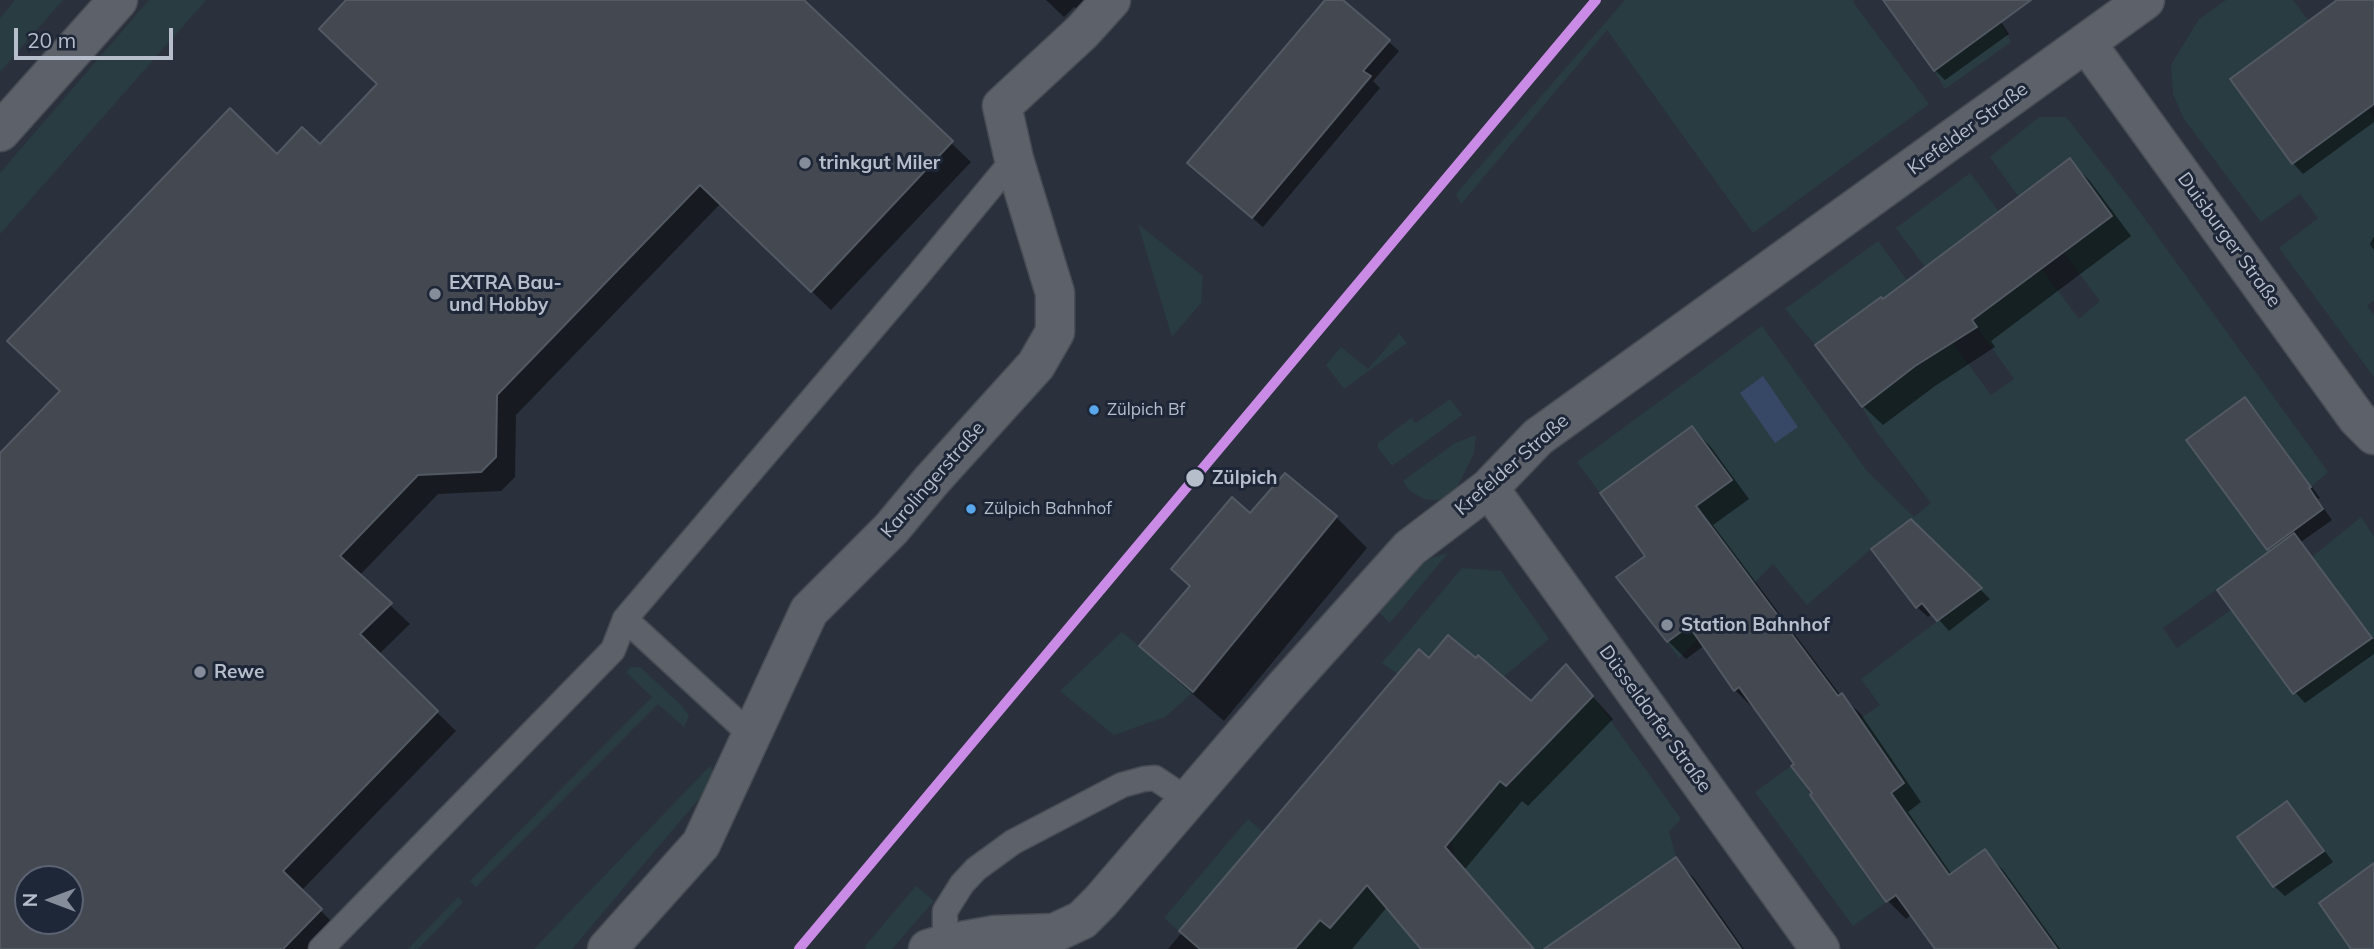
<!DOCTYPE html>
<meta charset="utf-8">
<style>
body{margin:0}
#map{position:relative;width:2374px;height:949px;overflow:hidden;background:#2b313c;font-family:Mulish,sans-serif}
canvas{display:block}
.north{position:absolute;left:14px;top:865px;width:70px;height:70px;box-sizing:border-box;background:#1e2737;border:2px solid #5b6373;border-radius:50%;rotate:270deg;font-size:19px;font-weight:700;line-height:28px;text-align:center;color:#b6becc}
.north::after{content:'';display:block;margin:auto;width:24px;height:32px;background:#858d9a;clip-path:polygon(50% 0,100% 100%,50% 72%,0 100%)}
.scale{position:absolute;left:14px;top:28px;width:159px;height:32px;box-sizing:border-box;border:4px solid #b6becc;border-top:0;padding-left:9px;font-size:21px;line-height:24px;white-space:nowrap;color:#b6becc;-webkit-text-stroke:5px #1e2737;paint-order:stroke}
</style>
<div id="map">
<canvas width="2374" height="949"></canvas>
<div class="north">N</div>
<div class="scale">20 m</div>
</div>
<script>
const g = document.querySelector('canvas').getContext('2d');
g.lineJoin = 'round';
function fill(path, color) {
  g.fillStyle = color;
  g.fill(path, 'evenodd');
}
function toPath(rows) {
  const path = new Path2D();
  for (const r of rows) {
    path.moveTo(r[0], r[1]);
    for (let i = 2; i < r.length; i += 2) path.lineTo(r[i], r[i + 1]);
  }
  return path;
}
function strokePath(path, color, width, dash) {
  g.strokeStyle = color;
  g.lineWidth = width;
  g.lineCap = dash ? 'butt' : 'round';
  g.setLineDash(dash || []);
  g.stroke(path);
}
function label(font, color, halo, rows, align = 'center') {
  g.font = font + ' Mulish,sans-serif';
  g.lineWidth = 6;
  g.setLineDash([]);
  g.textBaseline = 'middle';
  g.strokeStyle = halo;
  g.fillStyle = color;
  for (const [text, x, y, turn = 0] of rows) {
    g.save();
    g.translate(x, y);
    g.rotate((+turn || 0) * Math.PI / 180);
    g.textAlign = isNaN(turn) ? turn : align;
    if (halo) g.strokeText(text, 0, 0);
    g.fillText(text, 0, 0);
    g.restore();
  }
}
const green = toPath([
 [15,0,63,0,0,72,0,18],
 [149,0,206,0,0,234,0,173],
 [1625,0,1855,0,1853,2,1929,104,1753,233,1607,30,1461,204,1456,194],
 [2226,0,2293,0,2309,21,2230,79,2291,164,2368,109,2374,117,2374,300,2367,306,2374,315,2374,377,2279,248,2318,218,2300,194,2261,222,2184,119,2173,94,2171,65,2199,19],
 [2000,23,2011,42,1945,89,1934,71],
 [2039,117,2066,117,2134,204,2328,472,2311,487,2245,397,2186,439,2285,536,2290,537,2163,628,2177,648,2235,607,2294,693,2371,638,2312,557,2361,517,2374,537,2374,885,2363,871,2347,883,2374,949,2057,949,2045,932,1960,891,1918,831,1862,871,1885,903,1853,926,1755,792,1791,766,1837,832,1904,784,1883,753,1852,724,1880,705,1861,679,1981,588,1911,519,1871,549,1807,605,1773,564,1679,658,1650,620,1693,529,1706,519,1696,506,1732,480,1692,426,1600,493,1577,462,1762,326,1867,471,1914,517,1931,503,1876,431,1862,407,1901,377,1895,367,1927,358,1881,297,1815,345,1785,309,1878,241,1991,395,2014,379,1979,330,1968,323,2022,282,1979,226,1925,267,1896,228,1970,173,2079,319,2100,301,2063,252,2112,215,2070,158,2018,196,1990,157],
 [1138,224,1203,276,1201,303,1172,337],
 [1399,333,1407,343,1344,389,1326,365,1341,347,1368,369],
 [1450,399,1462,415,1392,466,1378,448,1378,443,1411,418,1416,423],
 [1476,435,1474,453,1454,493,1446,499,1434,500,1424,499,1409,490,1403,481,1455,443],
 [1448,553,1390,623,1378,612,1407,578,1421,565,1432,558],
 [1462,568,1501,571,1549,639,1503,677,1478,656,1476,658,1449,635,1429,658,1419,649,1398,674,1382,663],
 [1122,632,1193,692,1165,717,1114,735,1060,691],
 [631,667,640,667,682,706,689,716,684,727,658,704,476,887,470,881,652,697,626,672],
 [1593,696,1681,819,1669,832,1676,857,1618,949,1533,949,1455,860,1451,839,1488,772,1506,786],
 [710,766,714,772,714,781,572,949,534,949],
 [1248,819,1263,832,1179,931,1164,918],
 [1363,883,1421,949,1295,949,1320,920,1331,928,1349,906],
 [916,886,934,901,892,949,865,949,866,945],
 [458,897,463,902,436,931,418,949,408,949]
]);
const water = toPath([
 [1763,376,1798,427,1775,443,1740,393]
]);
const shadow = toPath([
 [349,0,801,0,971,162,831,310,721,203,516,415,515,477,501,491,438,494,359,576,410,624,378,655,456,731,301,891,340,930,321,949,0,949,0,456,62,392,277,156,321,147,379,84],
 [28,879,70,879,70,921,28,921],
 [1046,0,1092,0,1082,13,1074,7,1064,17],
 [1328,0,1341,0,1399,51,1373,81,1380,88,1263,227,1200,173],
 [1885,0,1987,0,2009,34,1945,80,1935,70],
 [2340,0,2374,0,2374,122,2303,174,2293,163],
 [2069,160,2089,180,2131,236,1991,341,1995,347,1935,386,1883,425,1863,406,1883,301],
 [2374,236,2374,250,2370,244],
 [2244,399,2255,409,2320,498,2317,499,2332,520,2301,542,2374,640,2374,654,2305,703,2295,692],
 [1692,428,1710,446,1749,499,1713,525,1841,696,1860,713,1921,802,1908,812,1952,875,1985,852,2003,870,2060,949,1937,949,1912,914,1906,919,1888,901,1755,706,1753,708,1735,690,1705,645,1686,659,1668,641,1648,556],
 [1285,475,1336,517,1367,548,1224,721,1172,676,1142,646],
 [1911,521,1990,599,1949,631,1933,613,1928,617,1917,607],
 [1419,652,1429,660,1531,703,1566,667,1613,719,1528,806,1522,801,1465,869,1535,949,1424,949,1387,907,1352,949,1168,949],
 [2287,803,2297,814,2333,862,2285,896,2274,886,2239,837],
 [1676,860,1694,878,1744,949,1626,949]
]);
const building = toPath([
 [346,0,804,0,953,141,811,292,700,185,497,395,496,457,481,472,418,475,340,556,392,603,360,634,438,711,283,871,322,909,283,949,0,949,0,453,60,391,7,341,230,108,277,154,302,127,320,144,377,84,319,29,346,0],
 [28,879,70,879,70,921,28,921,28,879],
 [1325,0,1343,0,1390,40,1363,71,1371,76,1252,218,1187,163,1325,0],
 [1883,0,2031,0,1934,71,1883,0],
 [2337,0,2374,0,2374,104,2292,164,2230,79,2337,0],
 [2070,158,2112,216,1972,320,1977,327,1915,366,1862,407,1815,345,1881,297,1883,299,2070,158],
 [2245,397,2311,487,2309,488,2323,509,2267,550,2186,440,2245,397],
 [1692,426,1732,480,1696,506,1838,696,1842,693,1904,783,1891,793,1949,875,1985,849,2057,949,1935,949,1896,895,1886,902,1810,795,1812,793,1791,766,1794,764,1739,687,1734,691,1689,626,1667,642,1616,577,1645,556,1600,493,1692,426],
 [1285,473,1337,516,1193,692,1139,646,1190,586,1171,569,1232,497,1250,513,1285,473],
 [1911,519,1982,588,1937,621,1922,603,1916,608,1871,549,1911,519],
 [2294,533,2372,638,2293,694,2217,590,2294,533],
 [1448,635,1476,658,1478,655,1531,701,1566,664,1593,696,1506,786,1500,781,1445,847,1534,949,1421,949,1367,885,1330,928,1320,920,1295,949,1200,949,1179,931,1419,649,1429,658,1448,635],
 [2287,801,2324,851,2273,887,2237,837,2287,801],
 [1676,857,1741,949,1544,949,1676,857],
 [2374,863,2374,949,2351,949,2319,903,2374,863]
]);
const service = toPath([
 [625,619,751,735],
 [945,944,945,911,962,884,976,869,1013,842,1122,785,1144,779,1155,778,1188,800],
 [321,949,613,650,625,619,918,275,1014,159]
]);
const minor = toPath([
 [2087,44,2357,418,2374,435],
 [0,132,118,0],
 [1489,488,1820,949],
 [607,949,701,844,809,611,891,529,932,480,1036,365,1055,332,1055,293,1014,159,1002,106,1082,32,1111,0],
 [928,949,945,944,995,935,1054,933,1082,920,1101,901,1284,688,1410,548,1489,488,1538,437,2145,0]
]);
const rail1 = toPath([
 [799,949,1596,0]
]);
const markers = [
 [805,163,7,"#858d9a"],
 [435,294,7,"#858d9a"],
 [1094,410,6,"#5aa8eb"],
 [1195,478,10,"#b6becc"],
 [971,509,6,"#5aa8eb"],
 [1667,625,7,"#858d9a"],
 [200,672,7,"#858d9a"]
];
const busNames = [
 ["Zülpich Bf",1107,410],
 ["Zülpich Bahnhof",984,509]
];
const streetNames = [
 ["Krefelder Straße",1968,129,-36],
 ["Duisburger Straße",2229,240,54],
 ["Krefelder Straße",1512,465,-41],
 ["Karolingerstraße",933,480,-49],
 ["Düsseldorfer Straße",1655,719,54]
];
const poiNames = [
 ["trinkgut Miler",819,163],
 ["EXTRA Bau-",449,283],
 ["und Hobby",449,305],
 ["Station Bahnhof",1681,625],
 ["Rewe",214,672]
];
const stopNames = [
 ["Zülpich",1212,478]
];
fill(green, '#283c42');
fill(water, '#374866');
fill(shadow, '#0007');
fill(building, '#434851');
strokePath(building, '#535963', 2);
strokePath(service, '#484c54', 27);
strokePath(minor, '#484c54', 41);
strokePath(service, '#5d6169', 24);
strokePath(minor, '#5d6169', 38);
strokePath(rail1, '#ca8be6', 10);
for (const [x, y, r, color] of markers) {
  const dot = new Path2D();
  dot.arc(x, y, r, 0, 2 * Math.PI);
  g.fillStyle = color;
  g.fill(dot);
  strokePath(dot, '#1e2737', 2.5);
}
label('17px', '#b6becc', '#1e2737', busNames, 'left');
label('19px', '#b6becc', '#1e2737', streetNames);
label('bold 19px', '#b6becc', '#1e2737', poiNames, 'left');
label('bold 19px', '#b6becc', '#1e2737', stopNames, 'left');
</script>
